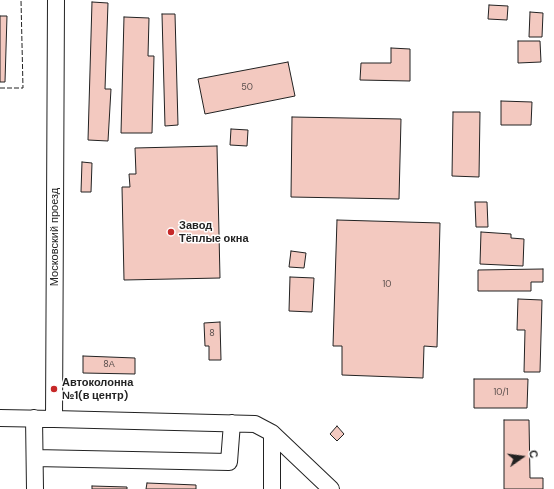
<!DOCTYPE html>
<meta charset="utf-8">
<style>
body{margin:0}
#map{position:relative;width:554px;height:489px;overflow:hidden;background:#fff;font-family:"DM Sans",sans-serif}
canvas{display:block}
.north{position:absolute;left:502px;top:437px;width:40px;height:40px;-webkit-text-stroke:3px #fff;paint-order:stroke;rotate:76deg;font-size:11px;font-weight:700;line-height:16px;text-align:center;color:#222}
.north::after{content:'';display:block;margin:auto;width:14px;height:18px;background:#222;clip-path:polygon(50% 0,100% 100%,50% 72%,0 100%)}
</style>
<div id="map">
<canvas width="554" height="489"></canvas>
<div class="north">С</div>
</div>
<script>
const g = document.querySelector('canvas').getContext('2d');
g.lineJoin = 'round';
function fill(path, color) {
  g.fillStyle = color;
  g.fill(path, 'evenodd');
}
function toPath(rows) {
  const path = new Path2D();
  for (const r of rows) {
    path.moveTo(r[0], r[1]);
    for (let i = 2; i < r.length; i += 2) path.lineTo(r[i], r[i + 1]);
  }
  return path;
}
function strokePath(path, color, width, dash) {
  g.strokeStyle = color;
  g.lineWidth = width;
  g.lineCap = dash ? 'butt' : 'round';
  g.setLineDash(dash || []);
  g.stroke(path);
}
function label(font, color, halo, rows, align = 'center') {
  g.font = font + ' "DM Sans",sans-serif';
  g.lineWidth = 3;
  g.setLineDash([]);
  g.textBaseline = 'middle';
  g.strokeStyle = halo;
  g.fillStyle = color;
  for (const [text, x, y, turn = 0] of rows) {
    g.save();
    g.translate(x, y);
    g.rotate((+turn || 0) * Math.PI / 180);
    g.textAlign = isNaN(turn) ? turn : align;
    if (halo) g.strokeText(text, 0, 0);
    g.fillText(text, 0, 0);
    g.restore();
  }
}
const building = toPath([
 [92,2,108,3,105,89,111,89,108,141,88,140,92,2],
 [489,5,508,6,507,20,488,19,489,5],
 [530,12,543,13,542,37,529,37,530,12],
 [162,14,175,14,178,125,165,126,162,14],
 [0,16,7,16,5,82,0,82,0,16],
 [124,17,149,18,148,56,154,56,152,133,121,133,124,17],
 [518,41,540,41,541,62,518,63,518,41],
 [391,48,410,49,410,81,360,80,361,63,391,63,391,48],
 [288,62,295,96,205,114,198,79,288,62],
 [501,101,532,102,531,125,501,125,501,101],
 [453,112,480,112,479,177,452,176,453,112],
 [292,117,401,119,399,199,291,197,292,117],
 [231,129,248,130,247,146,230,145,231,129],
 [217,146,220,278,124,280,122,187,130,187,129,174,136,174,135,148,217,146],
 [82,162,92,163,91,192,81,192,82,162],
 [475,202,487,202,488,227,476,227,475,202],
 [337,220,440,223,437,347,424,346,423,378,342,375,342,346,333,346,337,220],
 [481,232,511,234,511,238,524,239,523,266,480,264,481,232],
 [291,251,306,253,304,268,289,267,291,251],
 [543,269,543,282,531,282,531,291,478,291,478,270,543,269],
 [290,277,314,278,312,312,289,311,290,277],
 [518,299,542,300,540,372,524,372,525,330,517,330,518,299],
 [220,322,221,360,209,360,209,346,205,346,204,323,220,322],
 [83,356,135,358,135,374,83,373,83,356],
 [474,379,528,379,527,408,474,408,474,379],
 [504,420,529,420,530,478,543,478,543,489,504,489,504,420],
 [337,426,344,434,337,441,330,434,337,426],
 [147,483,196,485,196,489,146,489,147,483],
 [92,486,127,487,127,489,92,489,92,486]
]);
const minor = toPath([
 [0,418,54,419,56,0],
 [34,418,35,489],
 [54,419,255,424,272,433,331,489],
 [35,458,229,462,232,423],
 [272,489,272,433]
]);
const fence = toPath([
 [0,88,23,88,21,0]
]);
const markers = [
 [171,232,4,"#c62828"],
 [54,389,4,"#c62828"]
];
const numberNames = [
 ["50",247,88],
 ["10",387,285],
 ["8",212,334],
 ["8А",109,365],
 ["10/1",501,393]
];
const poiNames = [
 ["Завод",179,226],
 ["Тёплые окна",179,239],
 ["Автоколонна",62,383],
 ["№1(в центр)",62,396]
];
const streetNames = [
 ["Московский проезд",55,237,-90]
];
fill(building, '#f3c9c0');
strokePath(building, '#222', 1);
strokePath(minor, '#222', 18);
strokePath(minor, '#fff', 16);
strokePath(fence, '#222', 1, [5, 2]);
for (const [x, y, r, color] of markers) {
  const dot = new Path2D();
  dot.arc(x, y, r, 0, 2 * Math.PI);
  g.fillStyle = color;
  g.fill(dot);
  strokePath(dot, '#fff', 1.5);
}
label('9px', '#564c4a', null, numberNames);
label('bold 11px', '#222', '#fff', poiNames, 'left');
label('11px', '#222', '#fff', streetNames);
</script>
